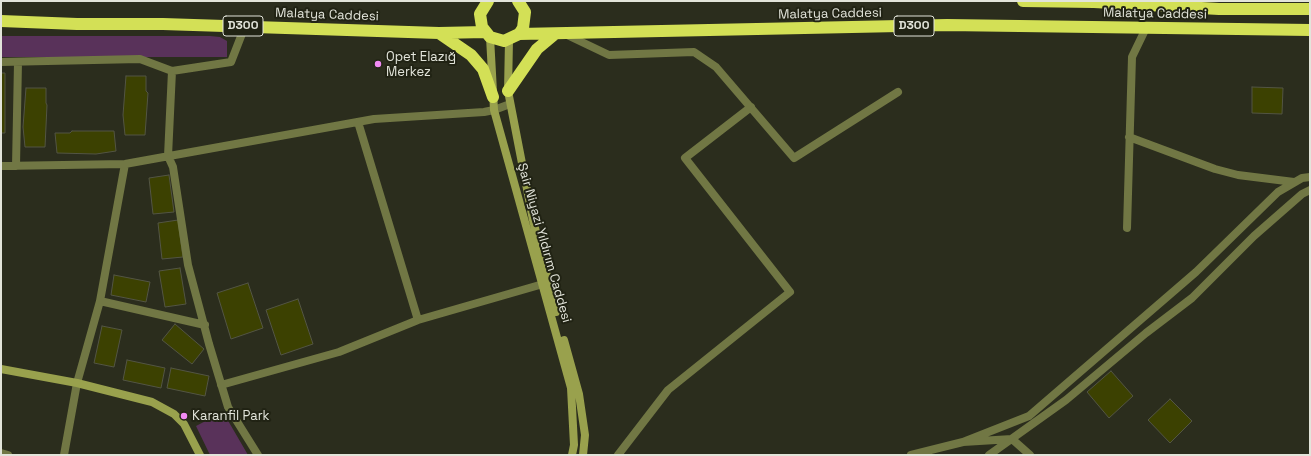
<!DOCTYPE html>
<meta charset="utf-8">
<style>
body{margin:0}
#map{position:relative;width:1311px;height:456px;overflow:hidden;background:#2b2d1d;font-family:"Space Grotesk",sans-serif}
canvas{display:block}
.frame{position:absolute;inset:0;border:2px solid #e2e4da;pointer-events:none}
</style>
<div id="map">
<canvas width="1311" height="456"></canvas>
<div class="frame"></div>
</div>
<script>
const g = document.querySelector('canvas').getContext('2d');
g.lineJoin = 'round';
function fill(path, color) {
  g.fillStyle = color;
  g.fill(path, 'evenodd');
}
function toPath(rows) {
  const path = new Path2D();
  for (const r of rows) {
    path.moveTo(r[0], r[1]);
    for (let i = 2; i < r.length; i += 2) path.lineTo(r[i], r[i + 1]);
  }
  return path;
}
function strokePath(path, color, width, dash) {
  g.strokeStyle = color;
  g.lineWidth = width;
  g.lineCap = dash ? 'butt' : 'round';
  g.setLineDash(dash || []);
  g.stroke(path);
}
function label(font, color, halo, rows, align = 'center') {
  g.font = font + ' "Space Grotesk",sans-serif';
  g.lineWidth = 4;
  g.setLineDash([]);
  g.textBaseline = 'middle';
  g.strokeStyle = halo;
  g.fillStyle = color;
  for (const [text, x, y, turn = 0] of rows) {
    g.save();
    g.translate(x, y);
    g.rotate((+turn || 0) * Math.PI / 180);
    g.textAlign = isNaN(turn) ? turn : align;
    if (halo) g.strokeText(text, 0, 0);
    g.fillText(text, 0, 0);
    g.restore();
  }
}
const green = toPath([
 [1,36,210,36,220,37,227,41,227,57,1,57],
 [223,412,248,455,210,455,196,426]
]);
const building = toPath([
 [1,73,5,73,5,133,1,133,1,73],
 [126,76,146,76,146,91,148,93,145,135,125,135,123,115,126,76],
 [1252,87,1283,88,1282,114,1252,113,1252,87],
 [26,88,46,88,46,103,47,105,45,147,25,147,23,127,26,88],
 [72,131,114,131,116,151,96,154,57,153,55,133,70,133,72,131],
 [169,175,174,212,153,214,149,178,169,175],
 [178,220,183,257,162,259,158,223,178,220],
 [180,268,186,304,165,307,159,271,180,268],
 [114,275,150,282,146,302,111,295,114,275],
 [248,283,263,328,231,339,217,293,248,283],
 [298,299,313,344,281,355,266,310,298,299],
 [175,324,204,349,192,364,162,340,175,324],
 [102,326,122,330,114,367,94,363,102,326],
 [127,360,165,368,161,388,123,380,127,360],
 [171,368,209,376,205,396,167,388,171,368],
 [1111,371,1133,396,1109,418,1087,392,1111,371],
 [1170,399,1192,421,1170,443,1148,420,1170,399]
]);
const street = toPath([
 [245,26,231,62,172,71,168,156,173,167,188,265,209,344,228,407,258,455],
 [565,34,609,55,694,52,716,67,794,158,898,92],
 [1,62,140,59,172,71],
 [358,122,418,320],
 [1129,137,1215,169,1238,175,1294,182],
 [1,166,125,164,374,119,484,112,494,110,510,104],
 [16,166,18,62],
 [1127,228,1132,57,1146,28],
 [100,301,205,325],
 [221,385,339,352,418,320,543,284],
 [963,442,1029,416,1196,272,1278,192,1302,178,1310,177],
 [1,453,8,455],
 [64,455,77,383,100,301,125,164],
 [618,455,668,390,790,292,685,158,751,107],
 [911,455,963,442,1012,439,1030,455],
 [989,455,1066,400,1146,333,1192,298,1254,236,1302,194,1310,190]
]);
const secondary = toPath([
 [490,37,494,110,571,388,574,445,572,455],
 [509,40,508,91,533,220,556,312],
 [564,340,579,394,585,435,583,455],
 [1,369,77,383,152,402,174,414,184,424,200,455]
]);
const highway = toPath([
 [488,1,480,14,482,27,490,37,504,41,519,34,523,28,525,12,518,1],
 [1023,1,1094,2,1219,9,1310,9],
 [1,21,77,24,163,24,439,33,485,32],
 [439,33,471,55,483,69,493,97],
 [519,34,947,25,1310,30],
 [508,91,537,49,555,34]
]);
const markers = [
 [378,64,4,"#f18af3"],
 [184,416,4,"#f18af3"]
];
const shields = [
 [243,26,40],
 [914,26,40]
];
const shieldNames = [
 ["D300",243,26],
 ["D300",914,26]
];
const streetNames = [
 ["Malatya Caddesi",830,14,-1],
 ["Malatya Caddesi",1155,14,1],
 ["Malatya Caddesi",327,15,2],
 ["Şair Niyazi Yıldırım Caddesi",544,243,74]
];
const poiNames = [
 ["Opet Elazığ",386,57],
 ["Merkez",386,72],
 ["Karanfil Park",192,416]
];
fill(green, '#59325a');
fill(building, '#3c4101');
strokePath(building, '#535544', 1);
strokePath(street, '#717744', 8);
strokePath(secondary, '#99a14d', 8);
strokePath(highway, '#d3e056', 12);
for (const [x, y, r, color] of markers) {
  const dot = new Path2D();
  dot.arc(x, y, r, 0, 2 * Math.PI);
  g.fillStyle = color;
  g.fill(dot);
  strokePath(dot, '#212314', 1.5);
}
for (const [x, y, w] of shields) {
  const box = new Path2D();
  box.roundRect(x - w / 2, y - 10, w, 20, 3);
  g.fillStyle = '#212314';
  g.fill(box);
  strokePath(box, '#e2e4da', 1);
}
label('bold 12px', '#e2e4da', null, shieldNames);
label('13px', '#e2e4da', '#212314', streetNames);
label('13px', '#e2e4da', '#212314', poiNames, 'left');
</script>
